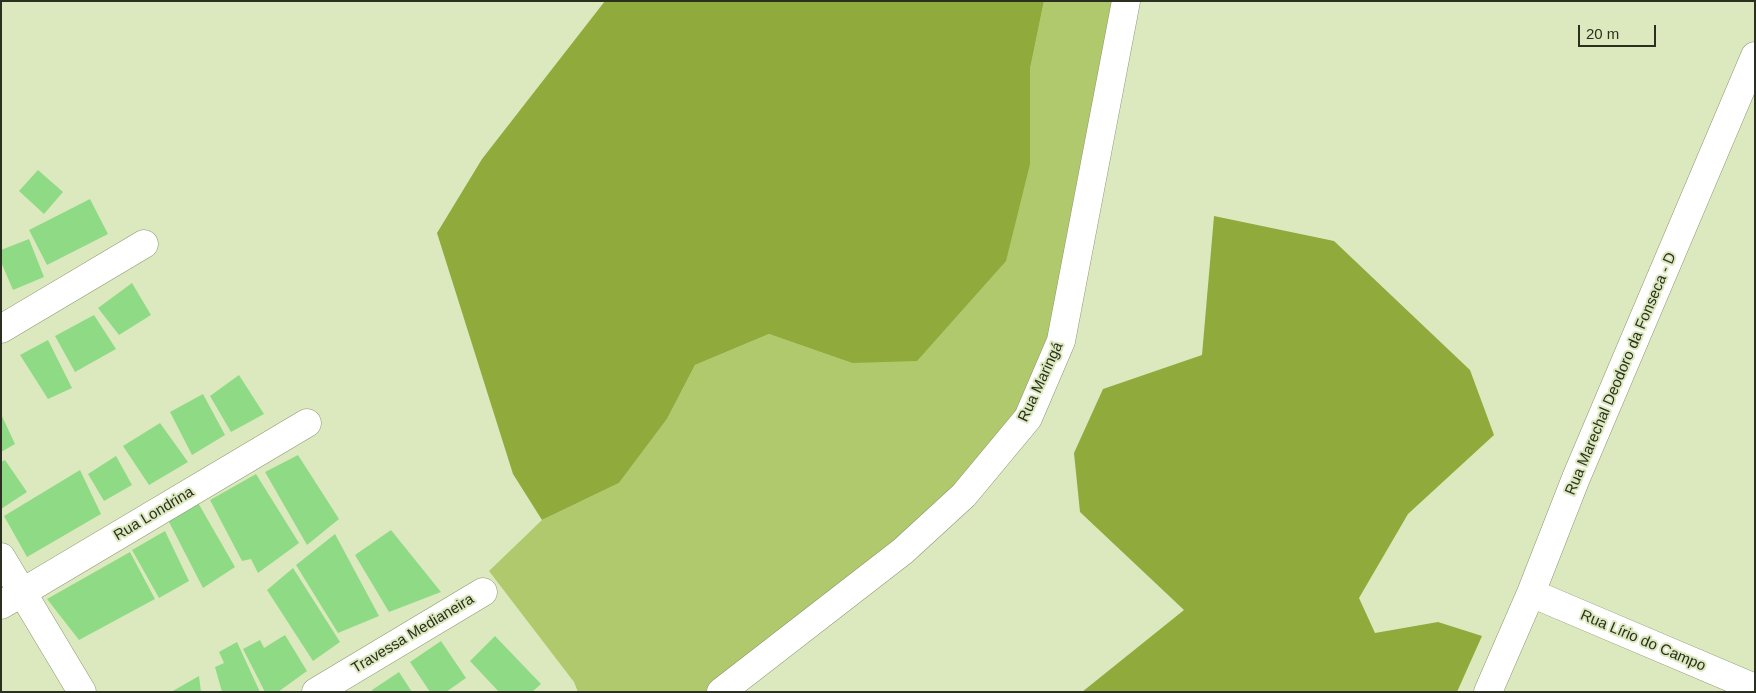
<!DOCTYPE html>
<meta charset="utf-8">
<style>
body{margin:0}
#map{position:relative;width:1756px;height:693px;overflow:hidden;background:#dce9be;font-family:Arial,sans-serif}
canvas{display:block}
.frame{position:absolute;inset:0;border:2px solid #2b2f1f;pointer-events:none}
.scale{position:absolute;left:1578px;top:25px;width:78px;height:22px;box-sizing:border-box;border:2px solid #2b2f1f;border-top:0;padding-left:6px;font-size:15px;line-height:18px;white-space:nowrap;color:#2b2f1f;-webkit-text-stroke:4px #dce9be;paint-order:stroke}
</style>
<div id="map">
<canvas width="1756" height="693"></canvas>
<div class="frame"></div>
<div class="scale">20 m</div>
</div>
<script>
const g = document.querySelector('canvas').getContext('2d');
g.lineJoin = 'round';
function fill(path, color) {
  g.fillStyle = color;
  g.fill(path, 'evenodd');
}
function toPath(rows) {
  const path = new Path2D();
  for (const r of rows) {
    path.moveTo(r[0], r[1]);
    for (let i = 2; i < r.length; i += 2) path.lineTo(r[i], r[i + 1]);
  }
  return path;
}
function strokePath(path, color, width, dash) {
  g.strokeStyle = color;
  g.lineWidth = width;
  g.lineCap = dash ? 'butt' : 'round';
  g.setLineDash(dash || []);
  g.stroke(path);
}
function label(font, color, halo, rows, align = 'center') {
  g.font = font + ' Arial,sans-serif';
  g.lineWidth = 4;
  g.setLineDash([]);
  g.textBaseline = 'middle';
  g.strokeStyle = halo;
  g.fillStyle = color;
  for (const [text, x, y, turn = 0] of rows) {
    g.save();
    g.translate(x, y);
    g.rotate((+turn || 0) * Math.PI / 180);
    g.textAlign = isNaN(turn) ? turn : align;
    if (halo) g.strokeText(text, 0, 0);
    g.fillText(text, 0, 0);
    g.restore();
  }
}
const green = toPath([
 [1044,1,1125,1,1061,341,964,495,721,692,578,692,574,682,489,571,542,520,619,483,667,419,695,365,769,334,852,363,1030,164,1030,69]
]);
const forest = toPath([
 [605,1,1044,1,1030,69,1030,164,1006,261,917,361,852,363,769,334,695,365,667,419,619,483,542,520,513,474,437,233,482,159],
 [1214,216,1334,241,1470,370,1494,435,1408,514,1359,598,1375,633,1438,622,1482,636,1457,692,1082,692,1184,610,1080,512,1074,453,1103,389,1202,355]
]);
const building = toPath([
 [38,170,63,192,44,214,19,191],
 [90,199,108,234,47,265,29,230],
 [29,239,44,277,13,290,1,262,1,250],
 [132,283,151,315,119,335,98,308],
 [94,315,116,349,75,372,55,336],
 [48,340,72,388,48,399,20,355],
 [239,375,264,414,231,432,210,396],
 [203,394,225,435,192,455,170,412],
 [1,414,15,444,1,452],
 [160,423,188,462,149,485,123,446],
 [298,455,339,519,307,545,265,472],
 [116,456,132,485,104,501,88,474],
 [5,460,27,492,1,509,1,462],
 [80,470,101,514,27,557,4,516],
 [256,474,299,543,258,573,251,559,242,561,210,500],
 [197,501,235,567,203,588,168,520],
 [391,530,441,592,389,612,355,555],
 [165,531,189,581,159,598,132,550],
 [335,534,379,616,338,633,296,565],
 [130,552,155,599,79,640,47,599],
 [293,568,340,642,313,661,267,590],
 [285,635,307,671,278,692,265,692,243,649,260,640,264,648],
 [495,636,541,684,532,692,499,692,470,661],
 [441,641,466,678,446,692,430,692,410,662],
 [237,642,260,692,222,692,215,667,224,663,219,652],
 [399,672,412,692,373,692,372,690],
 [199,676,201,692,171,692]
]);
const minor = toPath([
 [1,329,144,244],
 [1,557,82,692],
 [1531,593,1755,688],
 [1,605,307,423],
 [316,692,483,592],
 [721,692,903,551,964,495,1028,418,1061,341,1126,1],
 [1488,692,1531,593,1576,478,1755,56]
]);
const streetNames = [
 ["Rua Marechal Deodoro da Fonseca - D",1621,374,-67],
 ["Rua Maringá",1041,382,-65],
 ["Rua Londrina",154,514,-31],
 ["Travessa Medianeira",413,634,-31],
 ["Rua Lírio do Campo",1643,641,23]
];
fill(green, '#b0c96d');
fill(forest, '#90aa3c');
fill(building, '#8fdb85');
strokePath(minor, '#8b976f', 29);
strokePath(minor, '#fff', 28);
label('15px', '#2b2f1f', '#dce9be', streetNames);
</script>
